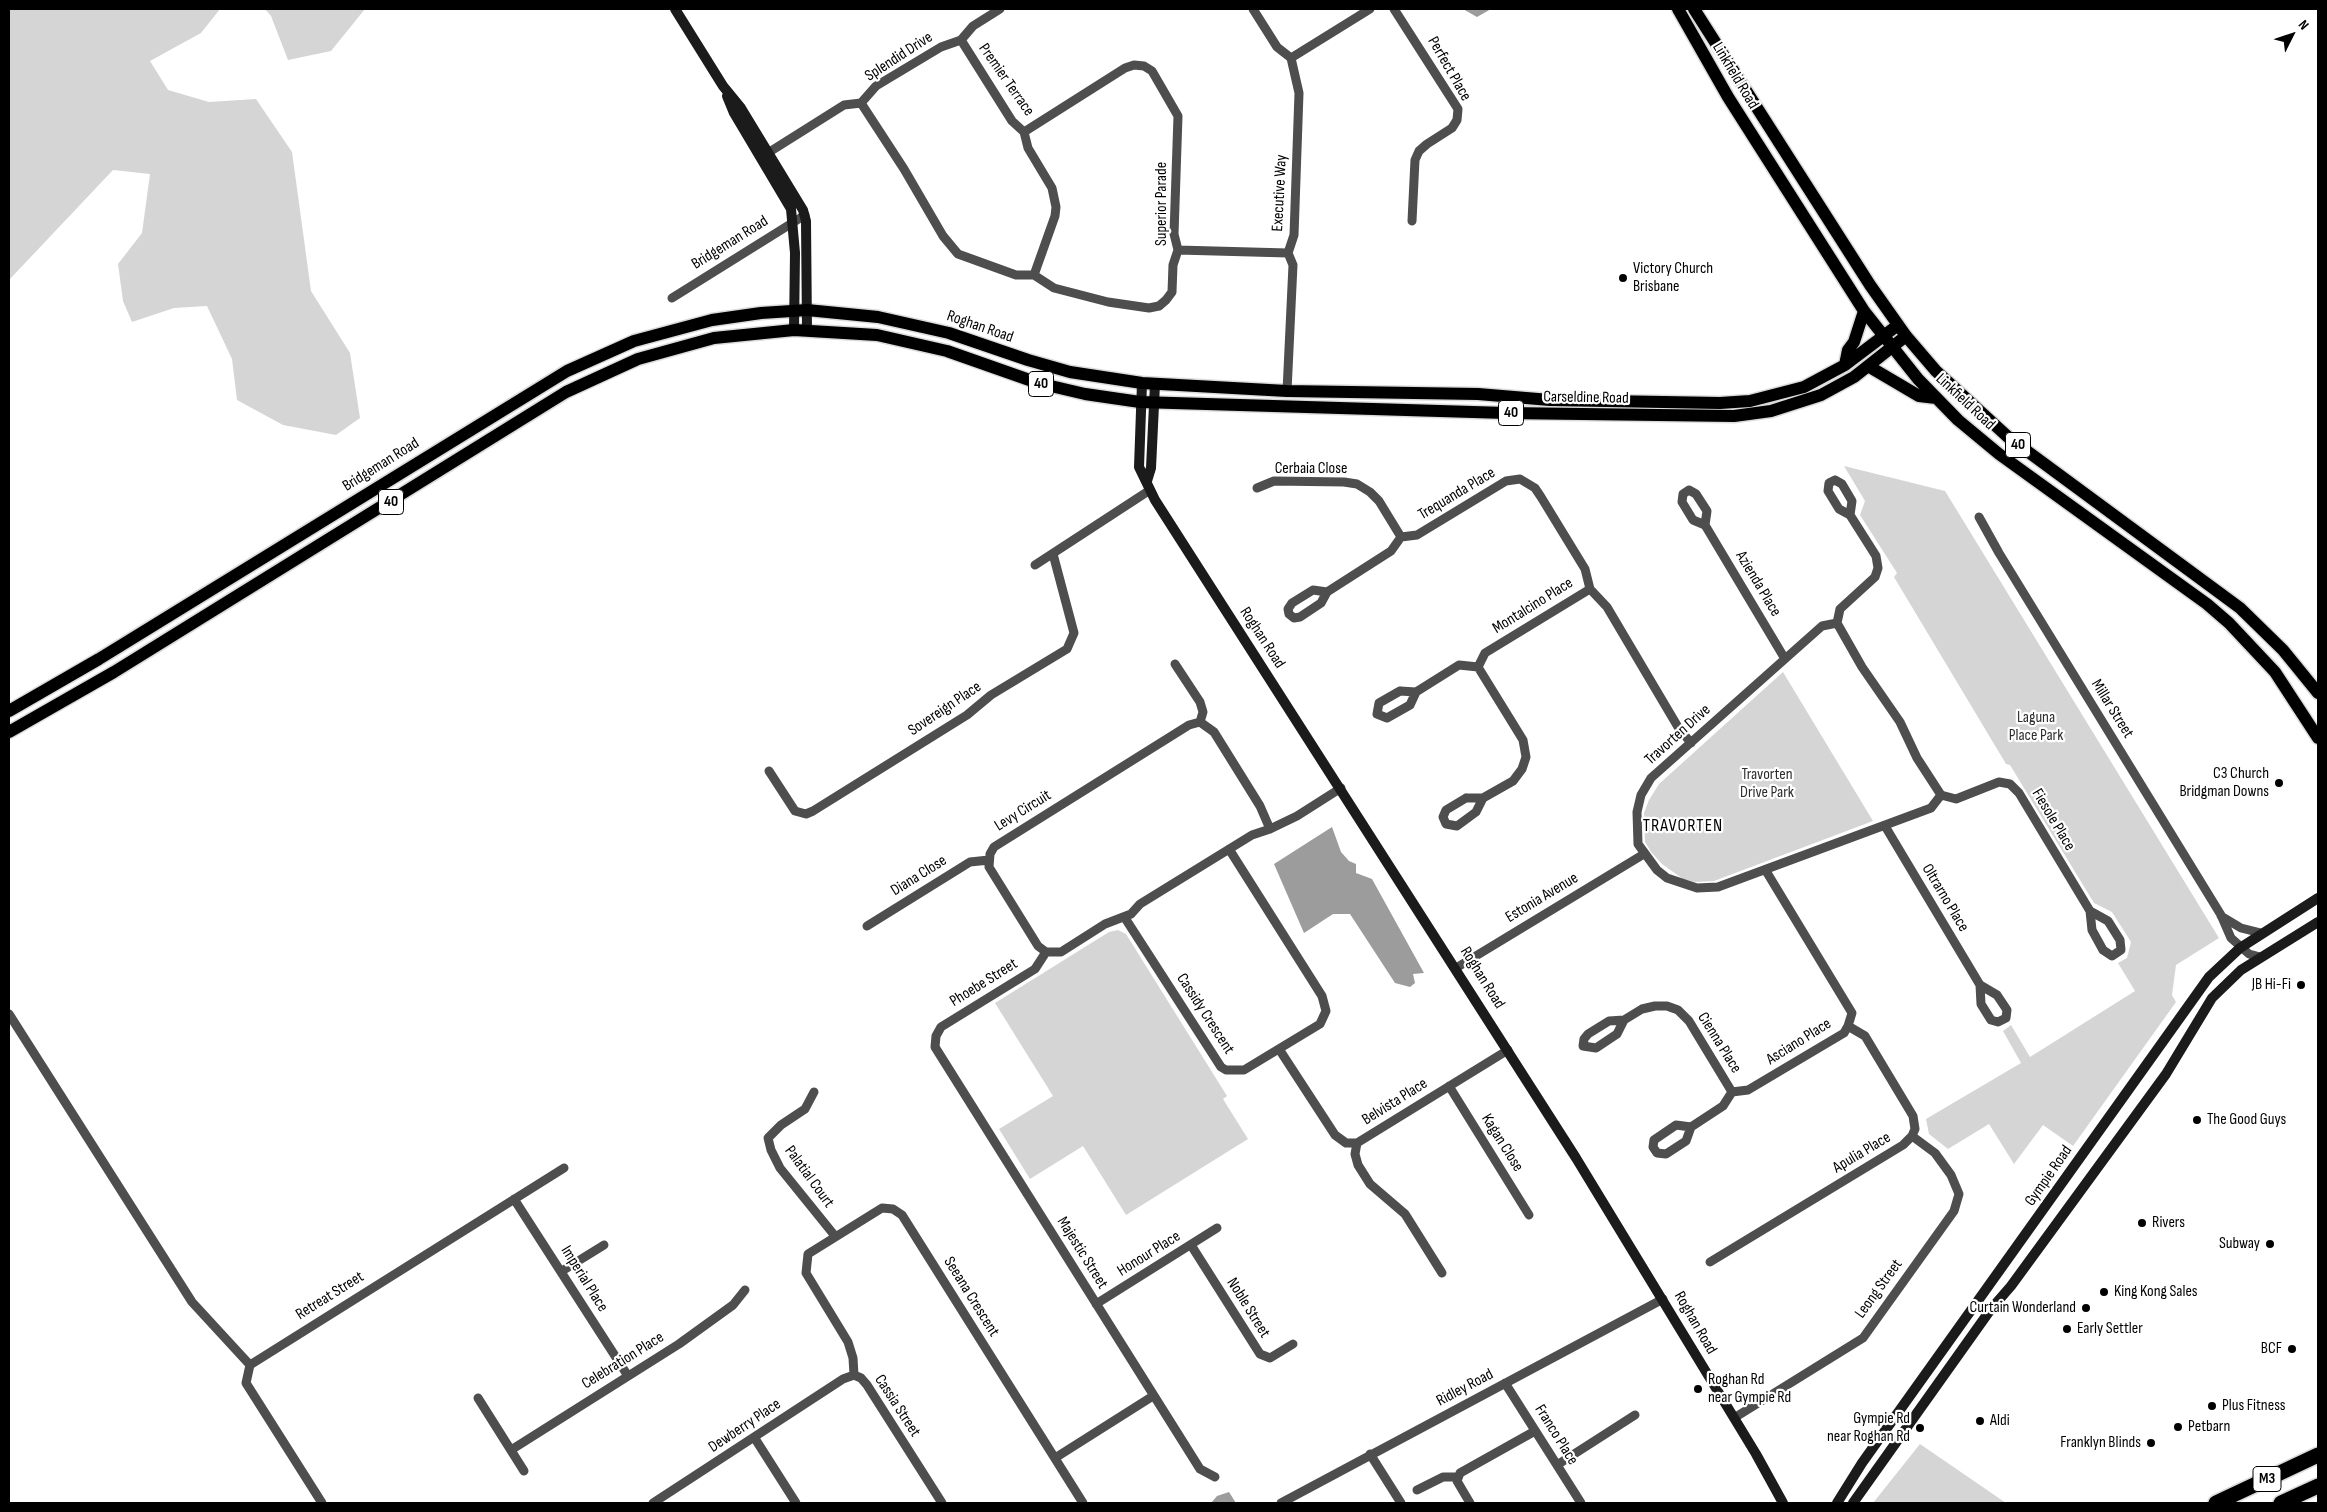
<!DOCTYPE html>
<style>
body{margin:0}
#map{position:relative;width:2327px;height:1512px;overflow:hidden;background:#fff;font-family:"Sofia Sans Condensed",sans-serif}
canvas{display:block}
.frame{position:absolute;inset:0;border:10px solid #000;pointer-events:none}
.north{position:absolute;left:2267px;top:10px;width:50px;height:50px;-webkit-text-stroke:4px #fff;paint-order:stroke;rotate:49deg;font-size:14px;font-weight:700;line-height:20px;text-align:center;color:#000}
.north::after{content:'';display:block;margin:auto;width:18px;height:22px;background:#000;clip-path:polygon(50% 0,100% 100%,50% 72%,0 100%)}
</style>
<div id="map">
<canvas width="2327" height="1512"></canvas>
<div class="frame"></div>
<div class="north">N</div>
</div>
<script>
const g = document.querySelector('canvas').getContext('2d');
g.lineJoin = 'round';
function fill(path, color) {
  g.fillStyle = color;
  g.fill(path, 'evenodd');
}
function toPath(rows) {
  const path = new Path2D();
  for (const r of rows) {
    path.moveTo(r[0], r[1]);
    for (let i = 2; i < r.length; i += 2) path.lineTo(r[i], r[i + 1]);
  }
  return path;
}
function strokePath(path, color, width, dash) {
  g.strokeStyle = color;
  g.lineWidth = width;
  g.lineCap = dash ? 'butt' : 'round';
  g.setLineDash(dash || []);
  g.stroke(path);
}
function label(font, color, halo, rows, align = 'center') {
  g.font = font + ' "Sofia Sans Condensed",sans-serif';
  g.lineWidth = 4.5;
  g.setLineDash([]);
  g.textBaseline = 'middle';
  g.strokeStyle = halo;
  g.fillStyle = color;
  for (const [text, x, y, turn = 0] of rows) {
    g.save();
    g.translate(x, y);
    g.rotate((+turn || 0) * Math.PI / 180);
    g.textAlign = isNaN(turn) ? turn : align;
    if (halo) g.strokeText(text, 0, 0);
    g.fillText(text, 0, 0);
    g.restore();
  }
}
const green = toPath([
 [9,9,220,9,201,33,150,61,168,90,209,102,256,99,292,152,311,291,350,353,360,418,336,435,283,425,237,400,232,359,207,306,174,308,132,322,123,301,118,264,142,233,150,174,113,170,9,280],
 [265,9,365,9,331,51,288,60,271,16],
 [1844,466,1945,491,2219,938,2176,965,2172,995,2176,1002,2073,1146,2043,1125,2014,1164,1989,1124,1948,1149,1929,1134,1926,1119,2021,1063,2003,1031,2011,1025,2030,1057,2135,991,2118,963,2127,958,2131,942,2112,912,2094,903,2010,765,2006,764,1894,577,1897,573,1860,515,1865,501],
 [1783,672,1873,821,1714,881,1695,882,1683,879,1662,864,1651,852,1645,842,1644,813,1649,800,1659,784],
 [1118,930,1126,934,1227,1096,1223,1099,1248,1139,1126,1215,1083,1146,1030,1179,999,1129,1053,1096,995,1003,1109,932],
 [1920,1444,2006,1503,1873,1503]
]);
const water = toPath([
 [1463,9,1491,9,1477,17],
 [1332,827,1341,852,1349,861,1356,864,1356,873,1372,879,1424,973,1413,974,1415,983,1410,987,1395,983,1350,914,1333,914,1304,933,1274,864],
 [1229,1492,1236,1503,1211,1503,1217,1496]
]);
const street = toPath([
 [1253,9,1277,47,1291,58,1299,93,1294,235,1288,253,1293,265,1287,391],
 [1394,9,1458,109,1457,120,1452,128,1427,144,1419,151,1415,160,1412,221],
 [961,40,1012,121,1024,132,1028,148,1052,188,1056,207,1055,216,1034,275],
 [1291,58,1370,9],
 [861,103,904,169,943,236,958,254,1016,275,1034,275,1054,288,1108,302,1149,308,1159,306,1166,300,1172,292,1173,265,1178,250,1174,234,1178,116,1152,71,1144,66,1134,65,1125,68,1024,132],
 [763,156,844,105,861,103,876,86,941,47,961,40,973,26,1000,9],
 [1178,250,1288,253],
 [672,298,805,215],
 [1835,480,1842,484,1852,501,1850,515,1839,509,1828,491,1829,483,1835,480],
 [1257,488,1274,481,1344,482,1357,484,1370,492,1379,501,1401,537],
 [1689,490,1696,494,1707,511,1705,525,1693,520,1682,502,1683,494,1689,490],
 [1979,517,1999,553,2221,915,2231,938,2249,954,2260,957],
 [1705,525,1785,659],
 [1035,565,1150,490],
 [1313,590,1327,592,1321,603,1300,617,1294,618,1289,614,1288,609,1292,603,1313,590],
 [1327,592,1391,551,1401,537,1417,535,1506,481,1520,479,1535,488,1541,497,1585,569,1590,589],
 [1837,623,1862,667,1900,722,1917,758,1941,795,1931,808,1718,887,1697,888,1667,878,1657,870,1638,844,1637,812,1641,795,1651,778,1822,626,1837,623],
 [1837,623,1840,609,1875,577,1878,568,1876,556,1850,515],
 [1175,664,1200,702,1203,712,1200,722],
 [1478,667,1523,740,1526,757,1522,769,1513,781,1483,798],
 [1400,691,1416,692,1410,705,1387,718,1377,714,1379,703,1400,691],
 [1416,692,1459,665,1478,667,1485,653,1590,589,1607,607,1678,727,1691,743],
 [769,771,795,811,806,814,813,811,967,715,991,695,1067,649,1074,633,1053,554],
 [1941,795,1956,799,1999,782,2010,784,2019,793,2090,911,2092,930,2103,950,2112,956,2121,950,2120,940,2108,921,2090,911],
 [1466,798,1483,798,1476,812,1457,826,1446,824,1443,817,1446,810,1466,798],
 [1885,826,1980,985,1981,1004,1991,1020,1998,1022,2006,1018,2007,1010,1997,995,1980,985],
 [1270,829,1260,806,1214,732,1200,722,1189,725,994,847,990,854,989,867,1038,946,1046,952,1061,952,1105,924,1131,914,1140,904,1252,835,1270,829,1297,816,1341,788],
 [2221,916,2241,928,2261,933],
 [1125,918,1221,1067,1226,1070,1244,1070,1320,1024,1326,1011,1322,996,1229,849],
 [867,926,970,862,989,860],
 [1046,952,1035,969,941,1027,936,1036,935,1047,1200,1469,1215,1477],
 [1456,968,1644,854],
 [9,1014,192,1302,250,1365],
 [1624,1020,1642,1009,1655,1006,1667,1006,1678,1010,1689,1021,1732,1092],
 [1624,1020,1617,1034,1596,1048,1583,1046,1584,1039,1588,1034,1609,1021,1624,1020],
 [1279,1049,1335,1135,1346,1143,1357,1143],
 [1449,1086,1529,1215],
 [814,1092,805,1109,781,1125,768,1138,771,1150,780,1168,835,1236],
 [1676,1125,1691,1127,1686,1141,1666,1154,1657,1153,1653,1147,1654,1140,1676,1125],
 [1691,1127,1723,1106,1732,1092,1748,1090,1844,1033,1848,1026,1852,1013,1766,871],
 [514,1199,628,1376],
 [1191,1245,1260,1354,1270,1358,1293,1344],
 [1710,1262,1903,1145,1912,1136,1915,1129,1913,1116,1865,1036,1848,1026],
 [562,1271,604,1245],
 [1442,1273,1405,1214,1370,1184,1358,1165,1355,1154,1357,1143,1508,1050],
 [1096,1304,1217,1228],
 [1505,1383,1581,1503],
 [478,1398,524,1471],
 [1734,1418,1863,1338,1954,1211,1959,1194,1951,1175,1935,1153,1912,1136],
 [754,1437,796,1503],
 [511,1450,679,1344,733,1305,745,1290],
 [1370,1454,1401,1503],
 [1055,1458,1153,1396],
 [1557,1465,1635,1415],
 [1417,1490,1443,1477,1457,1477],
 [322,1503,246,1383,250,1365,564,1168],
 [653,1503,843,1379,854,1375],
 [942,1503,867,1385,861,1378,854,1375,853,1358,848,1342,806,1273,808,1254,882,1208,893,1209,902,1215,1083,1503],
 [1281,1503,1663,1299],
 [1470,1503,1457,1481,1460,1473,1535,1431]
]);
const secondary = toPath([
 [675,9,723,86,741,108,803,210,806,221,807,330],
 [727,96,734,113,791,209,795,253,794,330],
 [1142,383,1139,467,1155,500,1576,1158,1756,1454,1783,1503],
 [1147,481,1151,468,1155,384],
 [1837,1503,1862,1463,2209,977,2240,948,2318,898],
 [1853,1503,1991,1309,2011,1286,2166,1074,2212,998,2241,970,2318,922]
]);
const primary = toPath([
 [1678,9,1728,97,1864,311,1918,379,1958,420,1999,454,2207,604,2229,623,2275,672,2318,738],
 [1694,9,1870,285,1906,336,1936,371,2008,437,2240,608,2283,650,2318,693],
 [1845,365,1848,350,1854,342,1864,311],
 [1868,366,1919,396,1936,398],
 [9,711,99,659,567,371,634,341,712,320,761,313,807,310,878,317,949,333,1028,360,1070,372,1142,383,1287,391,1478,394,1550,400,1720,403,1750,401,1804,387,1845,365,1898,325],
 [9,732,114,672,566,392,638,359,714,338,794,330,877,335,947,351,1038,383,1085,394,1140,402,1506,413,1734,416,1771,411,1821,395,1854,377,1906,336]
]);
const highway = toPath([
 [2216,1503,2318,1455],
 [2281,1503,2318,1486]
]);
const markers = [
 [1623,278,5,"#000"],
 [2279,783,5,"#000"],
 [2301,985,5,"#000"],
 [2197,1120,5,"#000"],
 [2142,1223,5,"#000"],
 [2270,1244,5,"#000"],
 [2104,1292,5,"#000"],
 [2086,1308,5,"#000"],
 [2067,1329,5,"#000"],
 [2292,1349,5,"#000"],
 [1698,1389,5,"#000"],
 [2212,1406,5,"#000"],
 [1980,1421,5,"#000"],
 [2178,1427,5,"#000"],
 [1920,1428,5,"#000"],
 [2151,1443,5,"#000"]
];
const shields = [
 [1041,384,25],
 [1511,413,25],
 [2018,445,25],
 [391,502,25],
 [2267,1479,28]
];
const shieldNames = [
 ["40",1041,384],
 ["40",1511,413],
 ["40",2018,445],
 ["40",391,502],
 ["M3",2267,1479]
];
const streetNames = [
 ["Splendid Drive",899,57,-33],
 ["Perfect Place",1449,69,60],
 ["Linkfield Road",1735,76,59],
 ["Premier Terrace",1006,80,55],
 ["Executive Way",1280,193,-87],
 ["Superior Parade",1162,204,-90],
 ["Bridgeman Road",730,243,-32],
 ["Roghan Road",980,327,19],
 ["Carseldine Road",1586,398,1],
 ["Linkfield Road",1965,402,43],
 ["Bridgeman Road",381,465,-32],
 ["Cerbaia Close",1311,469],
 ["Trequanda Place",1457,494,-31],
 ["Azienda Place",1758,584,59],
 ["Montalcino Place",1533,606,-32],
 ["Roghan Road",1262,638,57],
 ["Sovereign Place",945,709,-34],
 ["Millar Street",2112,709,58],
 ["Travorten Drive",1678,735,-42],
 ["Levy Circuit",1023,811,-32],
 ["Fiesole Place",2053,820,59],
 ["Diana Close",919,876,-32],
 ["Estonia Avenue",1542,898,-31],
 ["Oltrarno Place",1945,898,59],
 ["Roghan Road",1482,978,58],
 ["Phoebe Street",984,983,-32],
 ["Cassidy Crescent",1205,1014,57],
 ["Asciano Place",1799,1042,-32],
 ["Cienna Place",1719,1043,58],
 ["Belvista Place",1395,1102,-32],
 ["Kagan Close",1502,1143,58],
 ["Apulia Place",1862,1153,-31],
 ["Gympie Road",2049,1176,-55],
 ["Palatial Court",809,1177,54],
 ["Majestic Street",1082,1253,58],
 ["Honour Place",1149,1254,-32],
 ["Imperial Place",584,1279,58],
 ["Leong Street",1879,1289,-54],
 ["Retreat Street",330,1296,-32],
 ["Seeana Crescent",971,1297,58],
 ["Noble Street",1248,1308,58],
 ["Roghan Road",1695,1323,60],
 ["Celebration Place",623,1361,-32],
 ["Ridley Road",1465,1388,-28],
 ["Cassia Street",897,1406,57],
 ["Dewberry Place",745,1426,-34],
 ["Franco Place",1556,1435,58]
];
const poiNames = [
 ["Victory Church",1633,269],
 ["Brisbane",1633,287],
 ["C3 Church",2269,774,"right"],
 ["Bridgman Downs",2269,792,"right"],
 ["JB Hi-Fi",2291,985,"right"],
 ["The Good Guys",2207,1120],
 ["Rivers",2152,1223],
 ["Subway",2260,1244,"right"],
 ["King Kong Sales",2114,1292],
 ["Curtain Wonderland",2076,1308,"right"],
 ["Early Settler",2077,1329],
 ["BCF",2282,1349,"right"],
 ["Roghan Rd",1708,1380],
 ["near Gympie Rd",1708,1398],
 ["Plus Fitness",2222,1406],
 ["Gympie Rd",1910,1419,"right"],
 ["near Roghan Rd",1910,1437,"right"],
 ["Aldi",1990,1421],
 ["Petbarn",2188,1427],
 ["Franklyn Blinds",2141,1443,"right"]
];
const parkNames = [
 ["Laguna",2036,718],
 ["Place Park",2036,736],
 ["Travorten",1767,775],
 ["Drive Park",1767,793]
];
const neighbourhoodNames = [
 ["TRAVORTEN",1683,826]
];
fill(green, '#d5d5d5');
fill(water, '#9c9c9c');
strokePath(primary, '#dbdbdb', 15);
strokePath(highway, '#dbdbdb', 18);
strokePath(street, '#4e4e4e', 9);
strokePath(secondary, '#1b1b1b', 10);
strokePath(primary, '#000', 12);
strokePath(highway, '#000', 15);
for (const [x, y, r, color] of markers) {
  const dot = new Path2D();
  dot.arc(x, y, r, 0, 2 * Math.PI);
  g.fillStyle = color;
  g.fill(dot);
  strokePath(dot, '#fff', 2);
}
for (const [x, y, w] of shields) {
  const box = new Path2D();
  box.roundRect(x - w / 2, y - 12.5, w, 25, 4);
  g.fillStyle = '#fff';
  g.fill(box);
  strokePath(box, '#000', 1);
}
label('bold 15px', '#000', null, shieldNames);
label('16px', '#000', '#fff', streetNames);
label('16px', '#000', '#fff', poiNames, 'left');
label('16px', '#2c2c2c', '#fff', parkNames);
g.letterSpacing = '1px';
label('18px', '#000', '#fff', neighbourhoodNames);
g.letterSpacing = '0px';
</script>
